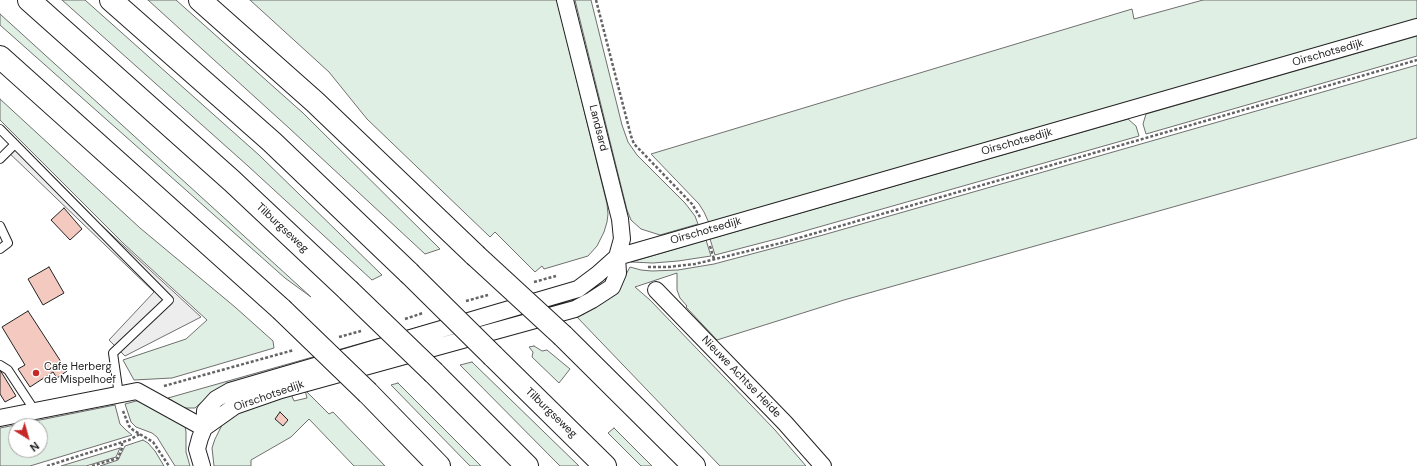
<!DOCTYPE html>
<style>
body{margin:0}
#map{position:relative;width:1417px;height:466px;overflow:hidden;background:#fff;font-family:"DM Sans",sans-serif}
canvas{display:block}
.north{position:absolute;left:8px;top:418px;width:40px;height:40px;box-sizing:border-box;background:#fff;border:1px solid #a7a7a7;border-radius:50%;rotate:143deg;font-size:11px;font-weight:700;line-height:16px;text-align:center;color:#222}
.north::after{content:'';display:block;margin:auto;width:14px;height:18px;background:#c62828;clip-path:polygon(50% 0,100% 100%,50% 72%,0 100%)}
</style>
<div id="map">
<canvas width="1417" height="466"></canvas>
<div class="north">N</div>
</div>
<script>
const g = document.querySelector('canvas').getContext('2d');
g.lineJoin = 'round';
function fill(path, color) {
  g.fillStyle = color;
  g.fill(path, 'evenodd');
}
function toPath(rows) {
  const path = new Path2D();
  for (const r of rows) {
    path.moveTo(r[0], r[1]);
    for (let i = 2; i < r.length; i += 2) path.lineTo(r[i], r[i + 1]);
  }
  return path;
}
function strokePath(path, color, width, dash) {
  g.strokeStyle = color;
  g.lineWidth = width;
  g.lineCap = dash ? 'butt' : 'round';
  g.setLineDash(dash || []);
  g.stroke(path);
}
function label(font, color, halo, rows, align = 'center') {
  g.font = font + ' "DM Sans",sans-serif';
  g.lineWidth = 3;
  g.setLineDash([]);
  g.textBaseline = 'middle';
  g.strokeStyle = halo;
  g.fillStyle = color;
  for (const [text, x, y, turn = 0] of rows) {
    g.save();
    g.translate(x, y);
    g.rotate((+turn || 0) * Math.PI / 180);
    g.textAlign = isNaN(turn) ? turn : align;
    if (halo) g.strokeText(text, 0, 0);
    g.fillText(text, 0, 0);
    g.restore();
  }
}
const green = toPath([
 [62,0,85,0,259,155,382,275,372,280,248,166,62,0],
 [148,0,176,0,303,113,440,249,425,254,289,128,148,0],
 [250,0,557,0,607,204,608,214,607,222,604,232,597,246,588,256,544,269,542,266,535,272,495,232,490,237,367,119,329,72,250,0],
 [575,0,591,0,622,125,628,142,637,155,685,203,695,216,698,224,660,235,641,229,631,220,627,210,575,0],
 [1203,0,1417,0,1417,20,709,223,704,212,699,204,651,154,1132,9,1134,19,1203,0],
 [0,14,210,205,311,297,285,278,0,25,0,14],
 [1417,36,1417,56,1146,134,1143,124,1146,114,1417,36],
 [1417,65,1417,138,844,300,717,340,686,307,687,306,680,298,677,290,677,273,635,287,650,300,775,430,806,466,720,466,576,316,584,314,583,312,600,304,610,298,622,282,630,267,641,270,652,271,678,270,714,264,823,235,1417,65],
 [0,99,140,228,235,307,273,341,274,348,172,378,134,380,123,360,186,339,207,320,124,244,0,120,0,99],
 [1128,119,1136,126,1139,136,780,238,715,255,710,239,1128,119],
 [706,240,711,256,678,261,653,263,631,262,706,240],
 [578,282,210,395,195,408,184,408,168,398,578,282],
 [534,346,542,351,547,350,570,369,559,383,532,357,533,352,529,347,534,346],
 [472,362,579,466,560,466,460,365,472,362],
 [398,383,481,466,470,466,391,385,398,383],
 [305,390,329,414,333,412,385,466,354,466,309,419,291,437,251,460,251,466,214,466,212,448,215,439,223,423,238,411,291,394,294,401,307,398,305,390],
 [140,400,185,426,186,432,186,452,190,466,175,466,157,437,152,433,136,427,131,422,125,404,140,400],
 [115,405,120,424,126,430,132,435,30,466,0,466,0,428,115,405],
 [16,426,40,426,40,450,16,450,16,426],
 [614,428,652,466,641,466,608,433,614,428],
 [143,440,148,443,155,451,164,466,100,466,118,460,125,446,143,440],
 [120,448,116,457,86,466,61,466,120,448]
]);
const parking = toPath([
 [16,139,100,224,201,317,125,356,109,340,154,292,5,149,16,139]
]);
const building = toPath([
 [64,208,82,229,70,240,51,220,64,208],
 [49,267,64,293,43,305,28,279,49,267],
 [28,311,67,371,57,378,53,372,30,387,18,369,25,365,2,327,28,311],
 [0,370,16,396,5,402,0,394,0,370],
 [280,412,288,420,283,426,275,419,280,412]
]);
const path = toPath([
 [596,0,631,136,634,144,641,151,692,204,700,217],
 [710,246,714,259],
 [648,267,668,267,695,264,781,243,1417,60],
 [534,282,556,276],
 [466,301,488,295],
 [405,319,423,313],
 [339,337,361,331],
 [164,386,294,350],
 [123,411,129,426,133,430,153,442,169,466],
 [47,466,129,440,140,434],
 [92,466,118,458,122,448,122,442]
]);
const service = toPath([
 [0,129,169,300,113,353,119,395],
 [0,159,15,144],
 [0,226,8,243,0,249],
 [0,365,8,370,35,411]
]);
const minor = toPath([
 [656,290,785,423,823,466],
 [0,418,137,391,204,428],
 [204,428,235,406,281,390,575,309,592,300,612,287,618,273,617,257,622,239,620,219,565,0],
 [202,466,197,449,200,438,204,428,205,411,216,399,230,391,578,289,598,274,617,257,1417,27]
]);
const trunk = toPath([
 [200,0,315,102,475,255],
 [563,336,694,466]
]);
const motorway = toPath([
 [29,0,232,181,348,290],
 [111,0,272,142,409,273],
 [0,57,281,309],
 [493,356,605,466],
 [434,373,527,466],
 [368,393,439,466]
]);
const trunkBridge = toPath([
 [475,255,563,336]
]);
const motorwayBridge = toPath([
 [409,273,493,356],
 [348,290,434,373],
 [281,309,368,393]
]);
const markers = [
 [36,373,4,"#c62828"]
];
const streetNames = [
 ["Oirschotsedijk",1328,53,-16],
 ["Landsard",598,128,76],
 ["Oirschotsedijk",1017,142,-16],
 ["Tilburgseweg",282,228,43],
 ["Oirschotsedijk",706,231,-16],
 ["Nieuwe Achtse Heide",741,377,46],
 ["Oirschotsedijk",269,396,-19],
 ["Tilburgseweg",551,413,44]
];
const poiNames = [
 ["Cafe Herberg",44,367],
 ["de Mispelhoef",44,380]
];
fill(green, '#e0efe3');
strokePath(green, '#6f6f6f', 1);
fill(parking, '#ededed');
strokePath(parking, '#6f6f6f', 1);
fill(building, '#f3c9c0');
strokePath(building, '#222', 1);
strokePath(service, '#222', 10);
strokePath(minor, '#222', 18);
strokePath(trunk, '#222', 24);
strokePath(motorway, '#222', 24);
strokePath(path, '#646464', 2.5, [3, 2]);
strokePath(service, '#fff', 8);
strokePath(minor, '#fff', 16);
strokePath(trunk, '#fff', 22);
strokePath(motorway, '#fff', 22);
strokePath(trunkBridge, '#222', 24, []);
strokePath(motorwayBridge, '#222', 24, []);
strokePath(trunkBridge, '#fff', 22);
strokePath(motorwayBridge, '#fff', 22);
for (const [x, y, r, color] of markers) {
  const dot = new Path2D();
  dot.arc(x, y, r, 0, 2 * Math.PI);
  g.fillStyle = color;
  g.fill(dot);
  strokePath(dot, '#fff', 1.5);
}
label('11px', '#222', '#fff', streetNames);
label('11px', '#222', '#fff', poiNames, 'left');
</script>
